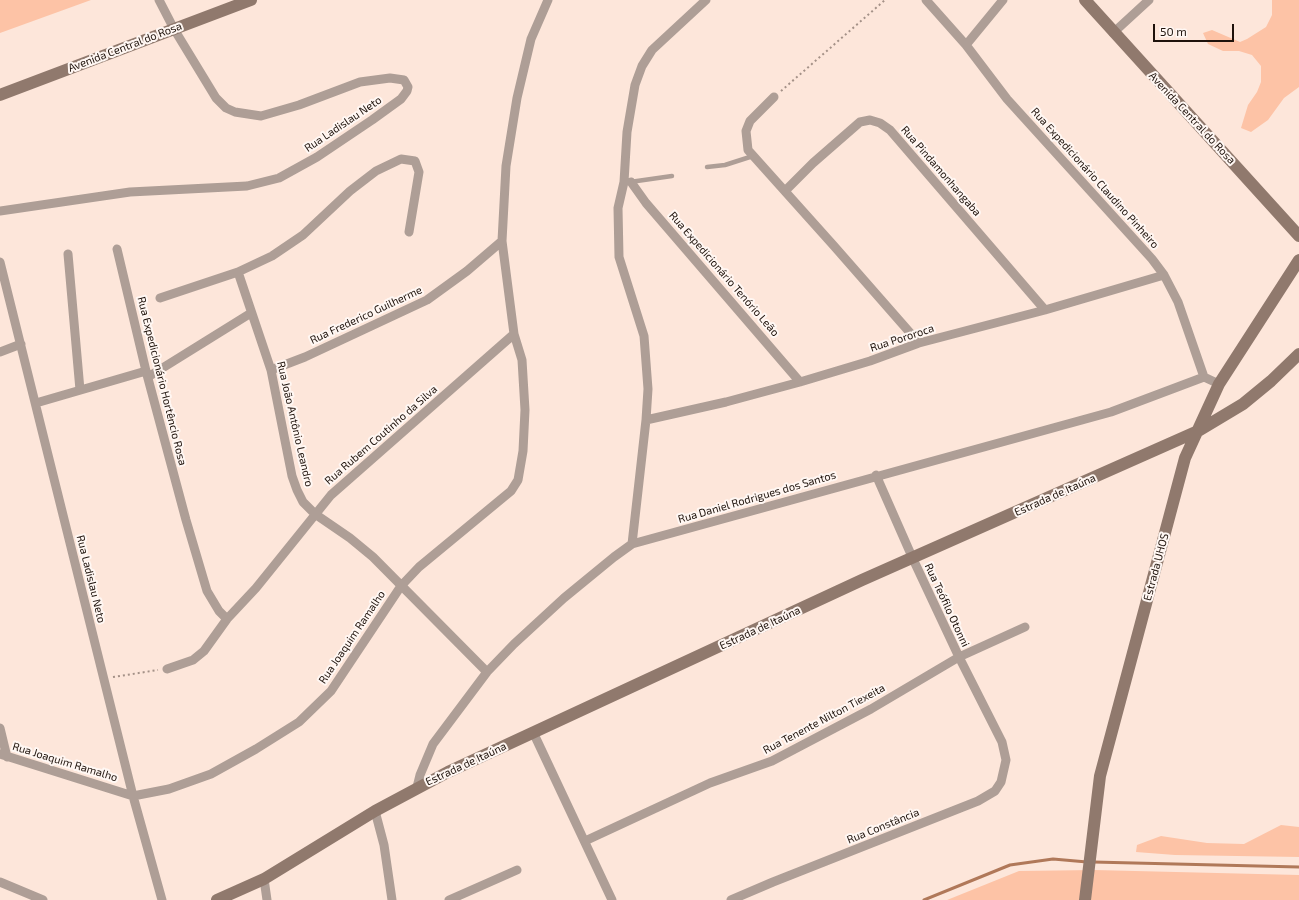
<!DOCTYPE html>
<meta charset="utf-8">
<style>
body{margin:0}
#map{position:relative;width:1299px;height:900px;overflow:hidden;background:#fde6da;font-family:"Exo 2",sans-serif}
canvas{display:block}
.scale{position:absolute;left:1153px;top:24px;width:81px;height:18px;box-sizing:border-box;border:2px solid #1e120b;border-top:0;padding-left:5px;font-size:12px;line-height:14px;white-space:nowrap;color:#1e120b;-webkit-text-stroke:3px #fff7f3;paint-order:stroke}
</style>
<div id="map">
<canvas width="1299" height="900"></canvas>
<div class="scale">50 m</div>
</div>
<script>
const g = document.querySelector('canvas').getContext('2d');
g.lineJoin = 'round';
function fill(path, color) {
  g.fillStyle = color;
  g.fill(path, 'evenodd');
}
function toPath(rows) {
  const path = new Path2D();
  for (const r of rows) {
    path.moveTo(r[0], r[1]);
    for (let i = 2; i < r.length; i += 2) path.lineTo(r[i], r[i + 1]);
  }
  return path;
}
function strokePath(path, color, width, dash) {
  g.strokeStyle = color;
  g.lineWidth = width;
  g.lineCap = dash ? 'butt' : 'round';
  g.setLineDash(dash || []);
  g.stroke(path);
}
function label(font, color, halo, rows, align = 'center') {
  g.font = font + ' "Exo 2",sans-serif';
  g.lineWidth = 4;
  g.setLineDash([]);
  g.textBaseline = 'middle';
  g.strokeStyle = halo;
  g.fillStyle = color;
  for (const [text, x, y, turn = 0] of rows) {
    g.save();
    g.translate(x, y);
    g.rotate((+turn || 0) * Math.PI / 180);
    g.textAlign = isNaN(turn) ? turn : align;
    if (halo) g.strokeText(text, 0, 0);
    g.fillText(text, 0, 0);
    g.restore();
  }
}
const green = toPath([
 [0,0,91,0,0,33],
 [1272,0,1299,0,1299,87,1284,98,1268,120,1251,132,1241,128,1248,105,1257,92,1261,82,1261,66,1252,55,1239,51,1223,51,1208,44,1203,33,1212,30,1240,42,1247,39,1266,27,1272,15],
 [1281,825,1299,827,1299,857,1175,855,1136,852,1137,845,1161,836,1207,843,1244,844],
 [1094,870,1299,875,1299,900,947,900,1019,871]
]);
const stream = toPath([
 [1093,862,1299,867],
 [924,900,1010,865,1053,859,1087,862]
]);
const path = toPath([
 [781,91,885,0],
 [113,677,158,670]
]);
const lane = toPath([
 [707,167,725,165,753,156],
 [630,182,672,176]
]);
const street = toPath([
 [926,0,966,45],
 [1003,0,966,45,1007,99,1152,259,1164,275,1178,302,1204,377,1219,384],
 [1113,33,1149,0],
 [774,97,750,121,746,131,748,150,834,246,919,343],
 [631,182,646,203,800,382],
 [785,191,813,163,860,122,870,120,880,123,890,130,1045,310],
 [0,211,130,192,247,186,279,178,317,157,372,120,401,99,407,91,408,87,404,80,390,78,360,82,299,105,261,116,235,112,226,108,216,98,174,29,159,0],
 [117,249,146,371,186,520,207,591,219,611,227,619],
 [68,254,80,390],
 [0,262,133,796,162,900],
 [238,272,271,370,292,476,297,490,303,502,315,514,350,538,373,557,487,672],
 [160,298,238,272,272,256,303,235,350,191,376,171,401,159,415,161,419,172,409,232],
 [0,352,21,344],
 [271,370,305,357,427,300,467,271,502,241],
 [148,377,251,313],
 [36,403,146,371],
 [646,420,726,402,800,382,870,361,919,343,1045,310,1164,275],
 [632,544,646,420,648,389,644,336,619,257,618,208,624,182,627,132,635,85,642,66,652,50,706,0],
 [167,669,193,660,204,651,227,619,256,588,331,495,514,334],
 [0,728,7,757],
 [533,732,612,900],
 [0,754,133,796,169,789,211,774,256,749,299,722,331,691,401,586,419,567,511,491,518,480,523,451,525,410,522,360,514,334,502,241,506,166,517,98,531,39,548,0],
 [417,787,420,775,433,744,487,672,514,644,564,598,614,557,632,544,1111,412,1204,377],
 [375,811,384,845,392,900],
 [585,841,710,783,772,761,871,709,959,657,1025,627],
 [264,879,267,900],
 [0,882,43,900],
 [449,900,517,870],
 [731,900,773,882,978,801,995,791,1001,782,1006,760,1002,742,959,657,913,559,876,475]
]);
const secondary = toPath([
 [1085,0,1299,236],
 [0,95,251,0],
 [217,900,264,879,375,811,448,772,862,580,1198,431,1243,404,1271,381,1299,354],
 [1085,900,1100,776,1185,458,1219,384,1299,260]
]);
const streetNames = [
 ["Avenida Central do Rosa",125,47,-21],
 ["Avenida Central do Rosa",1192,118,47],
 ["Rua Ladislau Neto",343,124,-34],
 ["Rua Pindamonhangaba",941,171,49],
 ["Rua Expedicionário Claudino Pinheiro",1095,178,48],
 ["Rua Expedicionário Tenório Leão",724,274,49],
 ["Rua Frederico Guilherme",366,315,-25],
 ["Rua Pororoca",902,338,-18],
 ["Rua Expedicionário Hortêncio Rosa",162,381,76],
 ["Rua João Antônio Leandro",295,424,77],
 ["Rua Rubem Coutinho da Silva",381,435,-41],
 ["Estrada de Itaúna",1055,495,-24],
 ["Rua Daniel Rodrigues dos Santos",757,497,-16],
 ["Estrada UHOS",1156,567,-75],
 ["Rua Ladislau Neto",91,579,76],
 ["Rua Teófilo Otonni",947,605,65],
 ["Estrada de Itaúna",760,628,-25],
 ["Rua Joaquim Ramalho",352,637,-56],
 ["Rua Tenente Nilton Tiexeita",824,719,-28],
 ["Rua Joaquim Ramalho",65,762,17],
 ["Estrada de Itaúna",466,764,-25],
 ["Rua Constância",883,826,-22]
];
fill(green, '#fdc3a6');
strokePath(stream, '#b07859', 3);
strokePath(path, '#a49187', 2, [2, 3]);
strokePath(lane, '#ae9e96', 4.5);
strokePath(street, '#ae9e96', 9);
strokePath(secondary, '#90796d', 12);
label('11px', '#1e120b', '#fff7f3', streetNames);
</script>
